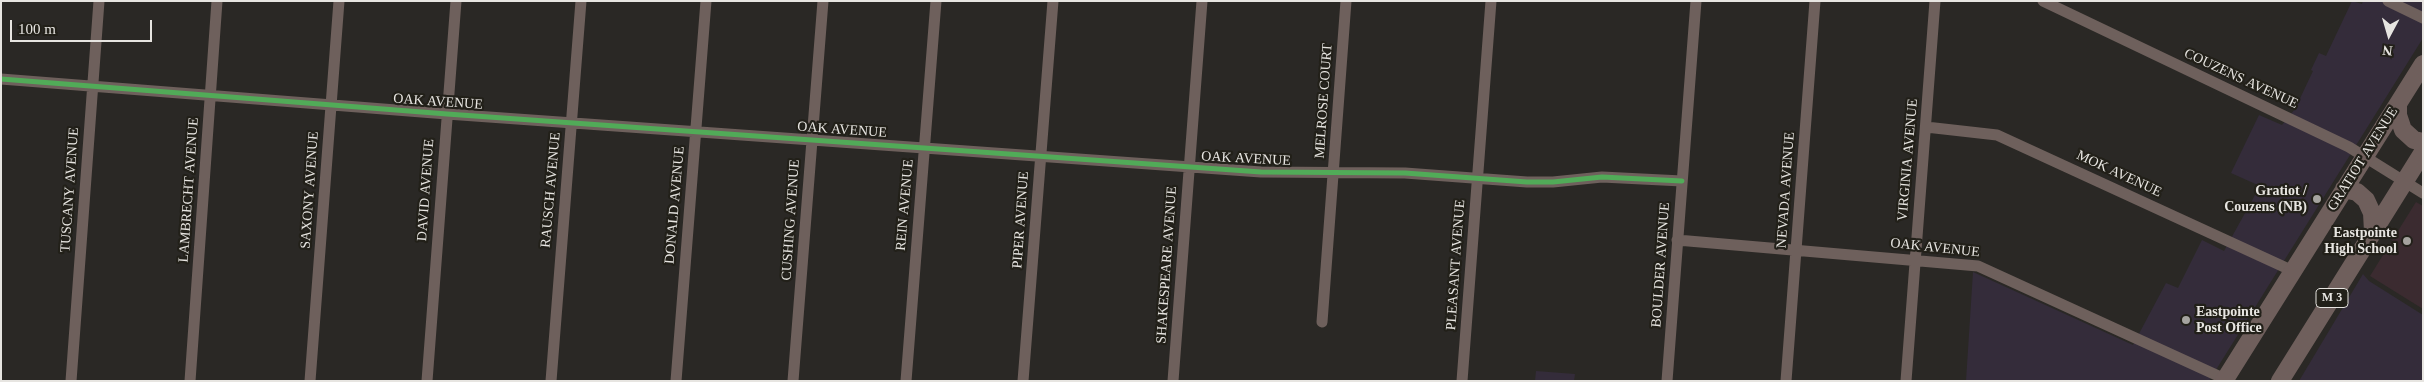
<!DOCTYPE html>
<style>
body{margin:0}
#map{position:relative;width:2424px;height:382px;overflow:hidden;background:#2a2825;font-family:"Times New Roman",serif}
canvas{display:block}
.frame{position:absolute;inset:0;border:2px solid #e7e5e1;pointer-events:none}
.north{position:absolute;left:2364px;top:10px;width:50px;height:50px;-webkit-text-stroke:4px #222019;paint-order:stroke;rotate:186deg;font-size:14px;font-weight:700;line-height:20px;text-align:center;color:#e7e5e1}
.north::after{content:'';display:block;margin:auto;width:18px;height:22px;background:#e7e5e1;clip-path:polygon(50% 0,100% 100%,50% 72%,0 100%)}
.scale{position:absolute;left:10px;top:20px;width:142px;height:22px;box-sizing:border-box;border:2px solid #e7e5e1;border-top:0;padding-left:6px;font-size:15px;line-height:18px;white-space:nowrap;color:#e7e5e1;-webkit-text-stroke:4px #222019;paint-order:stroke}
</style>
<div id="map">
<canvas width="2424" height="382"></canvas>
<div class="frame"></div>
<div class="north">N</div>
<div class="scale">100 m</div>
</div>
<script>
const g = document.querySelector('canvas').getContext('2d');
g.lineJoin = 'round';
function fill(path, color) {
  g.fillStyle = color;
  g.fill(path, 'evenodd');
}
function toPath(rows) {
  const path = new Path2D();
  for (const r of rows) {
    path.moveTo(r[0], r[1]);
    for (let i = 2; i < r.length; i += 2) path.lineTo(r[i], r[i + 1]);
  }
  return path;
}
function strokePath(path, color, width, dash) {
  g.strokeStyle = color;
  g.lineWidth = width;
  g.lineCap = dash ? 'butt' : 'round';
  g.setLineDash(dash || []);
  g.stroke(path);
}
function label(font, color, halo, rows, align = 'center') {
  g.font = font + ' "Times New Roman",serif';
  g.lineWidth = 4.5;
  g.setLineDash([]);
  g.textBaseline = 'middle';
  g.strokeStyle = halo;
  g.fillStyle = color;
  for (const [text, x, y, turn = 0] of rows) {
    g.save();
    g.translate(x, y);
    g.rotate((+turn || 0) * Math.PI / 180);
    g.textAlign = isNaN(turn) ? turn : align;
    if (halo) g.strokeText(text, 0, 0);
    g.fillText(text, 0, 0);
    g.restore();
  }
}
const commercial = toPath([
 [2352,1,2362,4,2363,1,2423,1,2423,38,2209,381,1966,381,1973,272,2133,345,2166,283,2178,288,2202,240,2224,251,2260,186,2231,173,2259,115,2282,125,2295,109,2313,71,2311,70,2319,53,2326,56],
 [2363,274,2369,281,2423,315,2423,381,2299,381],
 [1536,371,1575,374,1574,381,1535,381]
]);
const education = toPath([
 [2416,202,2423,206,2423,309,2370,276]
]);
const minor = toPath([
 [2043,1,2349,147,2423,193],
 [2388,1,2423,18],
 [1,79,447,114,1261,172,1405,173,1527,182,1553,182,1602,177,1682,181],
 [1926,127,1997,135,2293,271],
 [1677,240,1978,266,2225,379],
 [1322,322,1346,1],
 [71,381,99,1],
 [190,381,217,1],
 [310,381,339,1],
 [427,381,456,1],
 [551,381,581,1],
 [676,381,706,1],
 [793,381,823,1],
 [906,381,936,1],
 [1023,381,1053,1],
 [1173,381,1202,1],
 [1462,381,1491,1],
 [1667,381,1696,1],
 [1786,381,1815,1],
 [1906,381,1935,1]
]);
const primary = toPath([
 [2398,104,2398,115,2403,130,2414,140,2423,142],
 [2344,189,2357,192,2366,200,2372,213,2373,231],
 [2224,381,2423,64],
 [2280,381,2423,152]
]);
const cycleway = toPath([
 [1,79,447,114,1261,172,1405,173,1527,182,1553,182,1602,177,1682,181]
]);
const markers = [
 [2317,199,5,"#a5a39f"],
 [2407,241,5,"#a5a39f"],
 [2186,320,5,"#a5a39f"]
];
const shields = [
 [2332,298,32]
];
const shieldNames = [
 ["M 3",2332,298]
];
const streetNames = [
 ["COUZENS AVENUE",2241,79,25],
 ["MELROSE COURT",1324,101,-86],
 ["OAK AVENUE",438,102,4],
 ["OAK AVENUE",842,130,4],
 ["OAK AVENUE",1246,159,3],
 ["GRATIOT AVENUE",2363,159,-58],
 ["VIRGINIA AVENUE",1908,160,-85],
 ["MOK AVENUE",2119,174,25],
 ["TUSCANY AVENUE",70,190,-86],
 ["LAMBRECHT AVENUE",189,190,-86],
 ["SAXONY AVENUE",310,190,-86],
 ["DAVID AVENUE",426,190,-86],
 ["RAUSCH AVENUE",551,190,-85],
 ["NEVADA AVENUE",1786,190,-86],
 ["DONALD AVENUE",675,205,-85],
 ["REIN AVENUE",905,205,-85],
 ["CUSHING AVENUE",791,220,-86],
 ["PIPER AVENUE",1021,220,-86],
 ["OAK AVENUE",1935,248,6],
 ["SHAKESPEARE AVENUE",1167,265,-86],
 ["PLEASANT AVENUE",1456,265,-86],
 ["BOULDER AVENUE",1661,265,-86]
];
const poiNames = [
 ["Gratiot /",2307,191],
 ["Couzens (NB)",2307,207],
 ["Eastpointe",2397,233],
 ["High School",2397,249],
 ["Eastpointe",2196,312,"left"],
 ["Post Office",2196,328,"left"]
];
fill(commercial, '#342c3a');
fill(education, '#3b2b30');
strokePath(minor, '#6e605c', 11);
strokePath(primary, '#6f5f5c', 18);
strokePath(cycleway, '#51ab58', 5);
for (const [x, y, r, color] of markers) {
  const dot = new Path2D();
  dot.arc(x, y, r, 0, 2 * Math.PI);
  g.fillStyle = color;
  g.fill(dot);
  strokePath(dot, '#222019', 2);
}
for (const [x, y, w] of shields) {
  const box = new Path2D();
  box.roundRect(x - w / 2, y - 9.5, w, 19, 4);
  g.fillStyle = '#222019';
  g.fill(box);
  strokePath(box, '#e7e5e1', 1);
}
label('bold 12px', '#e7e5e1', null, shieldNames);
label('14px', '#e7e5e1', '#222019', streetNames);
label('bold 14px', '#e7e5e1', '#222019', poiNames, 'right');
</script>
